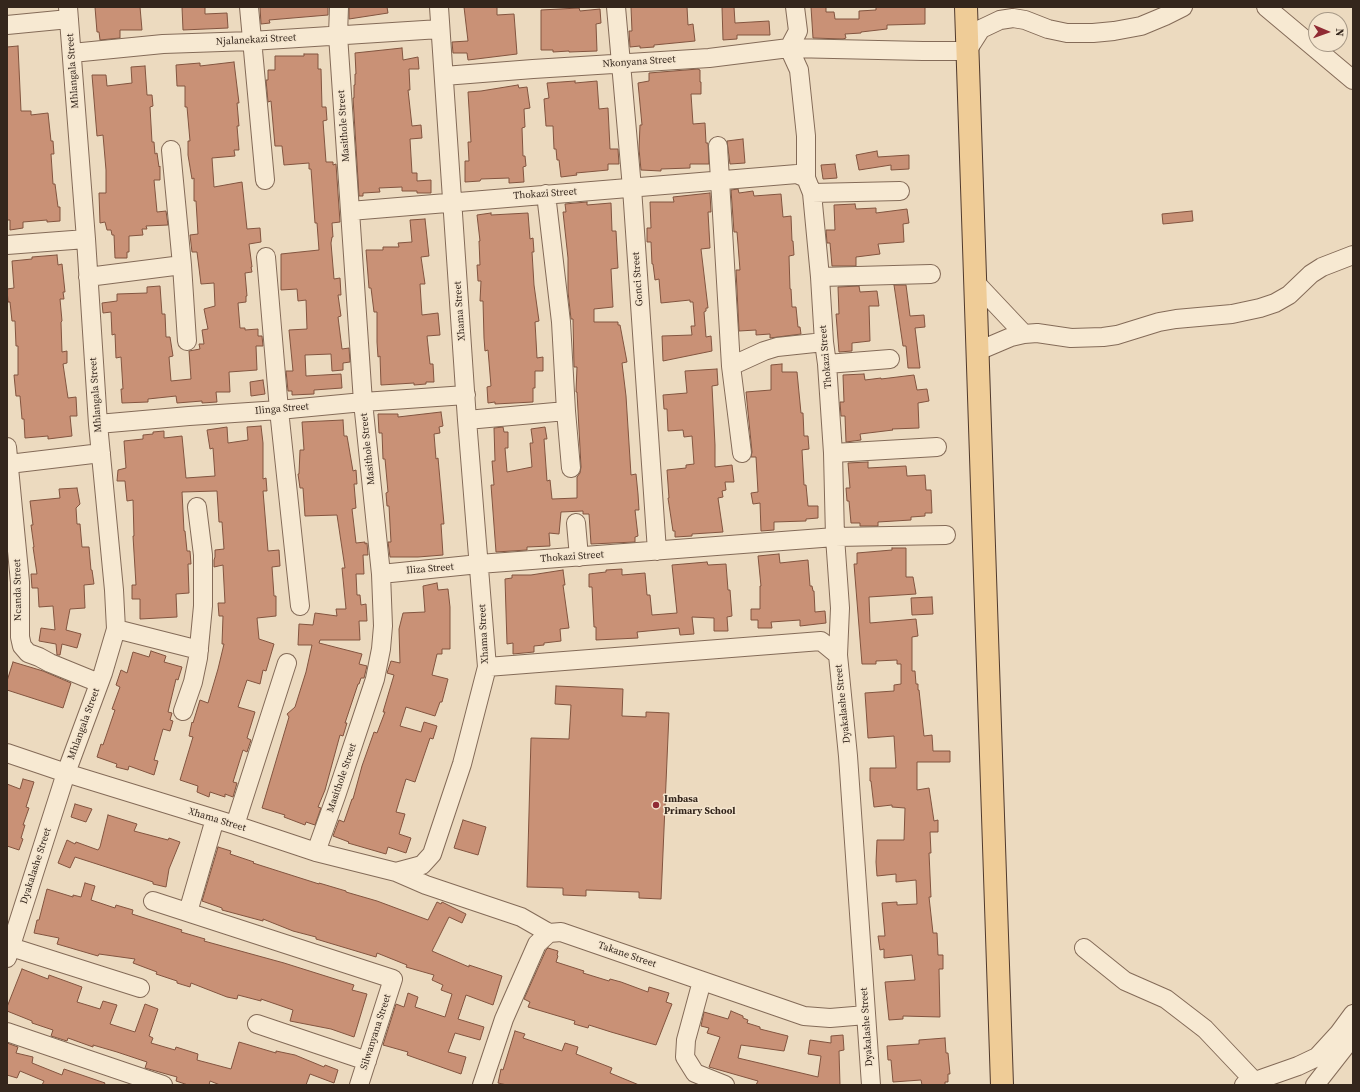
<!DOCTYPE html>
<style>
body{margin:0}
#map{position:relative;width:1360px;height:1092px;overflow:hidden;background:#ecdabf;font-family:"Source Serif 4",serif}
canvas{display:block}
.frame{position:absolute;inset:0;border:8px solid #34261c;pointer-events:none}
.north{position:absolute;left:1308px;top:12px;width:40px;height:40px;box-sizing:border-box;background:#f4e5ce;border:1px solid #a79987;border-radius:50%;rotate:92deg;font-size:11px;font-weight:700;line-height:16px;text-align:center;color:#34261c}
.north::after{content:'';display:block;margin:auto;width:14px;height:18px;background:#902b34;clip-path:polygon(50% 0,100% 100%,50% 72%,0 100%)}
</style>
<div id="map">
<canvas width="1360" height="1092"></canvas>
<div class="frame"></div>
<div class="north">N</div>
</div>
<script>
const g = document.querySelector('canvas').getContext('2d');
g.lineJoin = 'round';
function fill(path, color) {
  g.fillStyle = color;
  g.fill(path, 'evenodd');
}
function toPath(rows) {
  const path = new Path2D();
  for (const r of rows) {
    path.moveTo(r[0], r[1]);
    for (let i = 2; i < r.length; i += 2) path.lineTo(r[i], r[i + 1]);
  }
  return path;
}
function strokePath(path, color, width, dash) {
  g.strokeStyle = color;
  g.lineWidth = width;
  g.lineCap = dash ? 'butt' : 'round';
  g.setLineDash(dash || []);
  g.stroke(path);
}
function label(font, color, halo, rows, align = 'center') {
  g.font = font + ' "Source Serif 4",serif';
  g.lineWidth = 3;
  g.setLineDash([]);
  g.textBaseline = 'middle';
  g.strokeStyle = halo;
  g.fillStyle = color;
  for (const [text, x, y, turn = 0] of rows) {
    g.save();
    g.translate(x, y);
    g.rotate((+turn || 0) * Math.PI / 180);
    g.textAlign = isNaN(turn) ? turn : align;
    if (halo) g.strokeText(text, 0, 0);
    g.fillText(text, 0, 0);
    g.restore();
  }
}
const building = toPath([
 [95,7,140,7,142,30,120,30,120,38,100,40,99,32,97,32,95,7],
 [182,7,205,7,205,14,227,13,228,28,183,30,182,7],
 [260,7,328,7,328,15,269,20,270,23,261,24,260,7],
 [349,7,387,7,388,13,349,19,349,7],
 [464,7,497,7,497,15,514,14,517,54,468,60,467,53,453,53,452,42,468,41,464,7],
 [631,7,687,7,688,25,693,24,695,41,654,45,654,47,640,48,640,46,630,47,629,31,632,31,631,7],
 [722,7,734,7,735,23,769,21,770,35,737,35,737,39,723,40,722,7],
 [811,7,826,7,826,12,834,12,835,19,859,19,859,11,876,10,876,7,925,7,925,24,887,25,887,29,861,32,861,33,845,34,846,38,843,39,813,38,811,7],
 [579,8,580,11,600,9,601,23,596,24,597,51,569,52,569,51,553,52,553,50,541,50,541,10,579,8],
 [18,46,21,111,31,111,31,115,48,113,51,141,53,141,54,154,51,154,53,184,55,184,58,207,60,207,60,221,47,222,47,220,23,222,23,228,10,230,10,220,7,220,7,47,18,46],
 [402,48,403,60,418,57,419,69,409,69,410,90,408,90,412,126,421,125,422,138,410,139,412,173,417,173,417,181,431,180,431,193,417,193,417,191,402,191,402,187,379,188,380,192,363,193,363,196,359,196,353,98,354,98,354,85,355,85,355,74,356,74,355,53,402,48],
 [304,54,318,54,318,69,321,69,322,107,326,107,327,120,323,121,326,162,333,162,333,165,336,164,340,222,332,223,333,237,332,237,331,243,334,279,340,278,341,295,338,295,341,316,338,317,342,349,349,348,350,362,343,363,343,370,332,371,331,354,305,355,306,376,341,374,342,388,314,390,314,394,292,395,292,391,288,391,286,371,293,371,289,330,307,329,306,300,298,301,297,289,281,290,281,254,319,250,317,223,315,223,311,169,309,169,309,163,284,165,282,146,275,146,271,101,268,102,266,80,268,80,268,70,275,70,275,56,304,56,304,54],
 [234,62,239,103,237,103,239,126,237,126,239,150,234,150,235,156,212,158,214,187,242,182,247,229,260,228,261,242,249,244,252,267,251,267,252,272,245,273,247,296,246,296,246,302,238,303,240,328,245,328,245,330,258,329,258,336,262,336,263,346,256,346,257,370,229,372,230,392,216,392,217,402,202,403,202,401,177,403,176,396,148,399,148,402,122,403,121,389,123,389,121,357,116,358,115,334,112,335,111,312,103,313,102,303,117,301,117,294,147,293,147,287,160,286,162,314,165,314,166,337,170,337,173,356,169,357,171,381,191,379,189,351,200,349,199,344,204,344,202,330,208,329,204,309,215,306,214,283,201,284,197,252,192,252,190,235,198,234,196,201,194,201,194,178,192,179,188,155,188,141,190,141,187,107,185,107,185,86,177,86,176,65,200,63,200,66,234,62],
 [145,66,147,95,152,95,153,106,150,107,152,142,154,142,155,154,157,153,159,167,160,166,160,180,154,180,157,212,166,211,168,225,146,226,147,229,142,229,143,235,129,236,129,252,127,252,127,258,115,258,114,235,112,235,111,230,107,230,105,222,100,223,99,193,106,193,106,170,103,135,97,136,92,75,106,75,107,86,132,83,131,67,145,66],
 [698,69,700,70,700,82,701,82,701,94,691,94,693,124,705,123,706,143,708,143,709,164,690,164,690,168,661,169,661,171,641,170,639,149,640,125,642,125,638,83,649,81,649,73,698,69],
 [575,81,575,83,597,81,599,109,608,108,610,149,618,149,619,164,608,164,608,170,576,173,577,175,561,177,559,160,557,160,556,149,554,149,553,126,546,126,544,99,549,98,547,83,575,81],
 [518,85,519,88,527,87,530,108,524,109,525,127,522,128,523,156,525,156,526,166,523,167,524,182,509,183,509,178,481,179,480,181,465,182,465,161,469,161,468,142,471,142,468,92,481,91,518,85],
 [743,139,745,163,730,164,727,141,743,139],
 [877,151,878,157,909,155,909,169,891,170,891,165,859,170,856,155,877,151],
 [835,164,837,178,823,179,821,165,835,164],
 [738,189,739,193,753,191,754,196,781,194,783,217,791,216,792,241,793,241,794,255,789,256,790,289,791,289,792,307,796,307,798,327,800,327,801,334,770,338,770,334,756,335,756,330,739,331,736,270,740,270,737,232,734,232,731,190,738,189],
 [710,193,711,212,708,212,710,248,701,249,708,308,706,308,706,311,704,312,706,337,711,336,712,351,663,361,662,336,692,335,691,326,695,326,693,302,690,302,690,300,661,303,659,279,655,280,653,264,652,264,651,242,647,242,647,228,651,228,650,202,674,202,673,197,710,193],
 [587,202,587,205,611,203,612,231,616,231,618,268,611,269,613,307,594,309,594,322,618,322,618,325,620,325,627,362,622,363,626,396,631,475,636,474,638,494,639,510,635,510,638,536,635,537,635,542,591,544,589,514,583,514,583,511,561,512,559,534,549,533,550,546,527,547,527,550,496,552,491,485,494,485,492,461,495,461,494,428,503,427,504,432,508,432,508,448,505,448,507,472,532,467,530,443,533,443,531,429,545,427,547,439,544,439,547,481,550,480,552,499,577,498,577,477,580,473,581,467,577,392,576,392,577,367,574,367,573,319,571,319,568,292,568,258,563,212,566,212,565,204,587,202],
 [855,204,856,209,876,208,876,213,907,209,909,223,903,224,904,242,878,244,880,254,856,257,856,266,832,266,830,243,827,243,826,230,835,230,834,205,855,204],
 [1192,211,1193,221,1163,224,1162,214,1192,211],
 [491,213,491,215,528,213,530,239,533,238,534,252,532,252,534,285,539,321,535,322,537,358,543,357,543,371,535,371,535,388,533,388,533,402,495,404,495,402,488,403,487,387,491,386,488,350,485,351,484,338,483,301,480,301,481,281,478,281,477,265,480,265,479,241,480,241,477,215,491,213],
 [425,219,429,256,421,257,425,284,420,284,422,315,438,313,440,335,427,336,430,364,433,364,434,382,426,382,426,384,414,385,414,383,381,385,380,356,378,357,377,342,377,312,374,312,371,288,369,288,366,250,383,250,383,247,399,247,398,243,412,242,410,220,425,219],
 [57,255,58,265,62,264,65,292,63,292,64,299,60,299,62,321,61,322,62,352,67,351,67,363,63,364,68,398,76,397,77,416,70,416,72,436,48,439,48,436,25,438,24,419,22,419,20,396,16,396,14,375,18,375,18,346,16,346,15,321,12,321,10,302,8,302,7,289,14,288,12,261,32,259,32,257,57,255],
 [894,285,906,285,910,316,924,315,925,327,915,328,920,368,908,368,906,346,903,346,894,285],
 [859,286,860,292,877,291,879,306,869,306,870,341,852,343,852,351,839,352,836,314,839,314,838,287,859,286],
 [782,364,782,372,797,372,801,413,803,413,804,436,808,436,809,449,802,450,804,485,806,485,808,506,818,506,818,518,806,519,806,521,774,522,774,530,761,531,760,503,753,504,751,493,758,492,756,457,751,457,752,452,746,392,771,390,771,365,782,364],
 [717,369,718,385,712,386,715,445,715,467,732,465,734,482,725,482,726,490,722,491,723,497,718,498,723,532,692,534,692,536,675,537,675,531,673,531,668,498,669,498,667,470,686,468,686,465,694,464,692,436,684,437,683,430,668,431,667,409,664,409,663,395,687,393,685,371,717,369],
 [864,374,865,380,881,378,881,379,914,375,917,390,927,389,929,401,918,403,919,428,892,429,893,430,860,434,861,440,846,442,845,416,841,416,840,402,844,402,843,375,864,374],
 [263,380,265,394,251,396,250,382,263,380],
 [441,412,443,426,439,427,440,433,434,434,436,459,438,458,444,524,441,524,443,555,418,557,390,557,388,542,391,542,389,506,387,506,386,493,388,492,385,459,383,459,382,433,379,433,378,414,398,414,398,417,441,412],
 [343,420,344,436,347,436,353,471,356,470,357,484,354,484,356,508,352,509,356,543,365,542,365,544,367,543,368,555,363,555,364,574,356,574,357,595,360,595,361,605,366,604,367,621,359,621,360,640,320,640,319,643,362,654,359,664,367,666,364,678,361,678,359,684,358,684,345,723,347,723,343,736,340,735,325,790,318,807,321,808,315,825,306,822,305,825,284,817,285,815,262,808,289,717,287,714,295,707,306,672,312,645,298,645,299,624,313,625,315,613,337,616,336,609,346,609,342,568,345,568,337,515,305,516,303,488,300,488,298,474,299,474,300,450,304,450,302,422,343,420],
 [261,426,263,443,263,479,266,478,267,491,263,491,268,551,279,550,280,566,272,567,274,596,276,596,276,616,257,618,259,639,274,644,266,671,263,670,260,684,247,680,238,707,255,712,247,738,251,740,247,752,243,750,233,782,237,783,233,797,225,794,225,797,210,792,209,797,197,792,198,786,180,780,193,737,189,736,192,722,193,723,200,700,208,703,218,669,224,644,222,644,223,616,219,616,218,603,225,603,223,565,214,567,214,560,215,557,215,550,224,549,222,522,219,522,217,491,182,492,184,531,185,531,187,551,190,551,191,564,188,564,189,593,176,594,177,617,140,619,140,599,132,599,132,585,136,585,133,536,134,536,133,500,127,501,125,481,117,481,118,470,126,468,124,441,143,439,143,435,153,434,153,432,164,431,164,438,182,436,186,478,215,476,213,448,210,449,207,430,227,427,228,443,248,440,247,427,261,426],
 [868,462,868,468,906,466,907,476,925,475,926,490,931,490,932,513,925,513,925,516,911,517,911,520,878,522,878,526,860,526,860,523,851,523,849,501,847,501,846,488,850,488,848,463,868,462],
 [77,488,80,504,76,508,77,524,80,524,82,547,89,547,91,570,92,570,94,584,84,585,85,608,70,609,66,630,81,634,77,648,62,644,60,655,57,655,56,644,39,641,41,628,55,630,53,606,39,607,38,588,32,588,31,574,37,574,33,547,34,547,31,525,33,525,30,501,60,498,59,489,77,488],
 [892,548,906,548,906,577,913,577,916,594,869,597,870,623,916,619,918,636,912,637,912,671,915,671,916,684,918,684,918,690,919,690,924,736,932,735,933,751,950,751,950,762,917,762,917,790,929,788,934,821,938,820,938,832,930,832,931,853,929,853,931,897,929,897,933,933,937,933,938,955,943,955,943,969,939,969,940,1017,903,1016,903,1019,889,1020,885,982,915,980,912,955,884,958,884,949,880,950,878,936,885,936,882,903,897,902,897,905,917,904,916,880,896,882,896,874,877,876,876,862,877,840,904,840,905,808,892,807,892,805,874,807,871,781,870,781,870,768,896,768,894,736,868,738,865,693,894,691,894,685,901,684,901,664,897,664,897,660,876,661,876,664,862,664,854,564,857,564,857,553,892,550,892,548],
 [779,554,780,563,808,560,810,586,812,586,813,591,814,591,815,612,825,611,826,623,800,626,800,620,771,622,772,628,758,628,758,620,751,620,751,609,760,609,760,586,761,586,758,556,779,554],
 [707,562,708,565,726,564,728,590,730,590,732,616,727,617,728,631,714,631,714,618,692,617,694,634,680,635,679,628,637,632,638,638,596,640,596,627,594,627,592,587,589,587,589,574,606,572,606,570,622,569,622,575,645,573,647,595,650,595,652,615,677,613,672,565,707,562],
 [563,570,565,585,563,585,569,628,560,629,561,641,544,643,544,645,534,646,534,652,513,654,513,643,507,644,505,579,512,578,512,575,531,575,563,570],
 [437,583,438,590,448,589,450,607,450,649,442,649,442,654,437,654,432,675,448,679,442,702,440,702,435,716,406,707,400,726,421,732,424,722,437,726,433,739,430,738,415,782,406,779,396,812,405,814,399,834,411,838,406,853,388,847,386,854,348,843,349,842,333,836,339,820,344,822,352,799,353,799,362,766,374,732,377,733,385,712,383,712,394,675,387,673,391,661,400,663,399,629,403,613,425,612,423,586,437,583],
 [932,597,933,614,912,615,911,598,932,597],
 [151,651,166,656,164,662,182,667,178,680,176,679,168,712,172,713,170,720,173,721,170,731,163,729,154,760,158,761,154,775,129,766,128,770,116,767,117,764,97,757,101,744,103,745,115,710,112,709,120,687,116,685,121,670,127,673,133,652,149,657,151,651],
 [13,662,43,671,71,683,63,708,7,690,7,681,13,662],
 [556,686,623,689,622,716,646,717,646,712,669,713,661,899,639,898,639,892,586,890,586,896,563,895,563,888,527,887,531,738,569,739,571,705,555,704,556,686],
 [23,779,34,782,26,807,29,808,23,825,25,825,21,838,23,839,19,850,7,846,7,784,20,789,23,779],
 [75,804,92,809,86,822,71,817,75,804],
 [108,815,137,824,134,831,168,840,169,838,180,842,169,869,166,887,153,884,153,882,75,857,70,868,58,863,67,840,75,844,76,842,98,850,100,847,108,815],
 [463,820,486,827,478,855,454,848,463,820],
 [218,847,231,851,230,854,254,862,253,863,319,884,319,883,346,891,346,892,377,901,428,920,437,902,441,904,442,902,466,914,462,923,449,917,432,951,469,967,469,965,502,976,493,1005,466,995,458,1019,484,1027,480,1040,455,1033,448,1052,466,1057,461,1074,407,1055,408,1052,383,1045,396,1004,404,1007,408,993,418,997,415,1007,445,1017,452,994,441,990,443,985,432,980,434,975,406,967,407,965,377,953,376,957,316,939,316,937,293,931,263,919,263,921,222,910,222,908,202,901,218,847],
 [85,883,95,886,91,900,115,908,116,905,133,910,132,914,182,930,181,932,205,939,204,941,284,963,354,985,352,990,367,994,354,1037,331,1029,290,1021,293,1010,261,999,261,1001,238,995,237,999,227,997,191,983,190,987,177,983,177,981,156,974,157,972,133,963,135,959,99,954,98,956,57,944,59,938,34,933,37,920,39,920,47,889,73,897,73,895,81,897,85,883],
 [548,948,558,951,557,955,558,956,556,962,584,971,583,973,609,981,610,979,621,982,648,992,649,987,669,993,666,1002,672,1004,656,1045,611,1032,589,1025,588,1028,574,1024,575,1021,528,1007,530,1002,524,999,546,950,548,948],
 [22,969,48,979,49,975,82,987,77,1002,100,1009,103,1001,117,1005,110,1024,135,1032,145,1004,158,1009,149,1036,153,1038,151,1043,175,1050,176,1047,198,1054,197,1060,231,1069,239,1042,276,1053,276,1051,295,1055,324,1067,325,1065,338,1070,334,1083,310,1074,306,1085,220,1085,210,1081,209,1085,188,1085,176,1081,177,1077,145,1068,147,1062,117,1052,93,1045,93,1047,68,1038,67,1041,51,1036,53,1030,32,1023,32,1021,7,1011,7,1007,22,969],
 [731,1011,743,1016,743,1018,748,1020,747,1023,760,1027,760,1029,788,1036,784,1051,741,1045,738,1058,818,1077,821,1056,808,1054,810,1040,831,1043,831,1036,843,1035,844,1050,839,1051,840,1085,756,1085,758,1081,709,1067,720,1037,707,1033,709,1028,701,1026,704,1012,728,1019,731,1011],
 [515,1031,525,1034,523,1038,562,1051,565,1043,578,1047,576,1054,612,1068,610,1073,639,1085,507,1085,498,1083,501,1069,503,1070,515,1031],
 [945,1038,946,1053,948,1053,950,1074,948,1074,948,1082,945,1082,945,1085,922,1085,921,1080,893,1082,891,1060,888,1060,887,1046,919,1044,919,1040,945,1038],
 [7,1043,18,1047,16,1053,33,1057,32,1063,62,1075,64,1069,105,1083,104,1085,42,1085,44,1081,20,1071,17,1078,7,1075,7,1043]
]);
const minor = toPath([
 [249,7,265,180],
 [616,7,632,188,657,551],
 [1266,7,1353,80],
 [7,25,69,19],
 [72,53,163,44,251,41,440,29],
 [444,76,533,69,709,58,789,48,798,31,795,7],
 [718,146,731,366,742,453],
 [171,150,182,265,187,341],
 [806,178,806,136,799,70,789,48,923,51,967,51,981,29,1000,20,1013,18,1025,20,1048,29,1067,33,1093,33,1114,31,1141,26,1165,16,1183,7],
 [812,193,900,191],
 [546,194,561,322,566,411,571,468],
 [350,211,797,174,806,178,812,193,820,277,824,342,827,364,833,453,835,537,479,564,381,574],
 [7,245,86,239],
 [266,257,279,410,300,606],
 [88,277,182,265],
 [820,277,931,274],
 [975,282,1024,334],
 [978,351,1011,337,1024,334,1037,333,1071,338,1103,337,1117,335,1159,322,1176,319,1232,314,1260,308,1275,303,1289,295,1311,274,1322,267,1353,255],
 [827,364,890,359],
 [731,366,764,351,777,347,824,342],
 [467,420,566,411],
 [98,424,189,416,279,410,363,402,466,395],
 [7,447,20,582,20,637,22,646,28,653,39,657,50,663,99,683],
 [833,453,937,447],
 [9,464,101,453],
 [576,523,579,557],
 [116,629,199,650],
 [838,655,840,608,835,537,946,535],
 [487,667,821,641,838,655,848,756,871,1085],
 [183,711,193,682,198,658,203,606,203,555,197,507],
 [7,753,66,773,235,825,316,852,396,872,422,865,432,854,462,764,487,667,467,420,439,7],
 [235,825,287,663],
 [316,852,336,796,375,679,381,649,383,626,381,574,363,402,338,35,339,7],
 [396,872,426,885,521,917,549,933],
 [153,901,393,979,359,1085],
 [188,912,215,819],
 [11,947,140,988],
 [1084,948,1125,981,1166,999,1205,1029,1258,1085],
 [7,958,66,773,103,673,116,629,114,590,98,424,86,239,68,7],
 [702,981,686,1040,685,1057,695,1073,725,1085],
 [257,1024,367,1061],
 [7,1032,163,1085],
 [482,1085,504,1019,537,944,549,933,561,932,804,1016,830,1018,866,1015],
 [1244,1085,1298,1066,1317,1057,1339,1033,1353,1014],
 [1315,1085,1351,1039]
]);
const major = toPath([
 [966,7,1002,1085]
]);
const markers = [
 [656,805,4,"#902b34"]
];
const streetNames = [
 ["Njalanekazi Street",256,40,-3],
 ["Nkonyana Street",639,62,-4],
 ["Mhlangala Street",73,71,-94],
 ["Masithole Street",344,126,-94],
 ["Thokazi Street",545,194,-4],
 ["Gonci Street",638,279,-94],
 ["Xhama Street",460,311,-94],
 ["Thokazi Street",826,357,-95],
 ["Mhlangala Street",96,395,-94],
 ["Ilinga Street",282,409,-5],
 ["Masithole Street",368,449,-96],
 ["Thokazi Street",572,557,-4],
 ["Iliza Street",430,569,-5],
 ["Ncanda Street",18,590,-91],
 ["Xhama Street",484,634,-93],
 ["Dyakalashe Street",843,704,-96],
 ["Mhlangala Street",84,724,-70],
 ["Masithole Street",342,778,-71],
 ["Xhama Street",217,820,17],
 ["Dyakalashe Street",36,866,-72],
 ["Takane Street",627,955,19],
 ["Dyakalashe Street",867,1027,-94],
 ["Silwanyana Street",376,1032,-72]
];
const poiNames = [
 ["Imbasa",664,799],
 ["Primary School",664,811]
];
fill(building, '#c99176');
strokePath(building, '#82543f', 1);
strokePath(minor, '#846b58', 20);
strokePath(major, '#513a2d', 24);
strokePath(minor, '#f7e9d2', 18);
strokePath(major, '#efcc97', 22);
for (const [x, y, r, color] of markers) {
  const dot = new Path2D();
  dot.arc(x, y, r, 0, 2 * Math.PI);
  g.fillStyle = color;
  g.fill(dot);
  strokePath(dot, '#f4e5ce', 1.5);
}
label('10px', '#34261c', '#f4e5ce', streetNames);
label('bold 10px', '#34261c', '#f4e5ce', poiNames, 'left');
</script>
